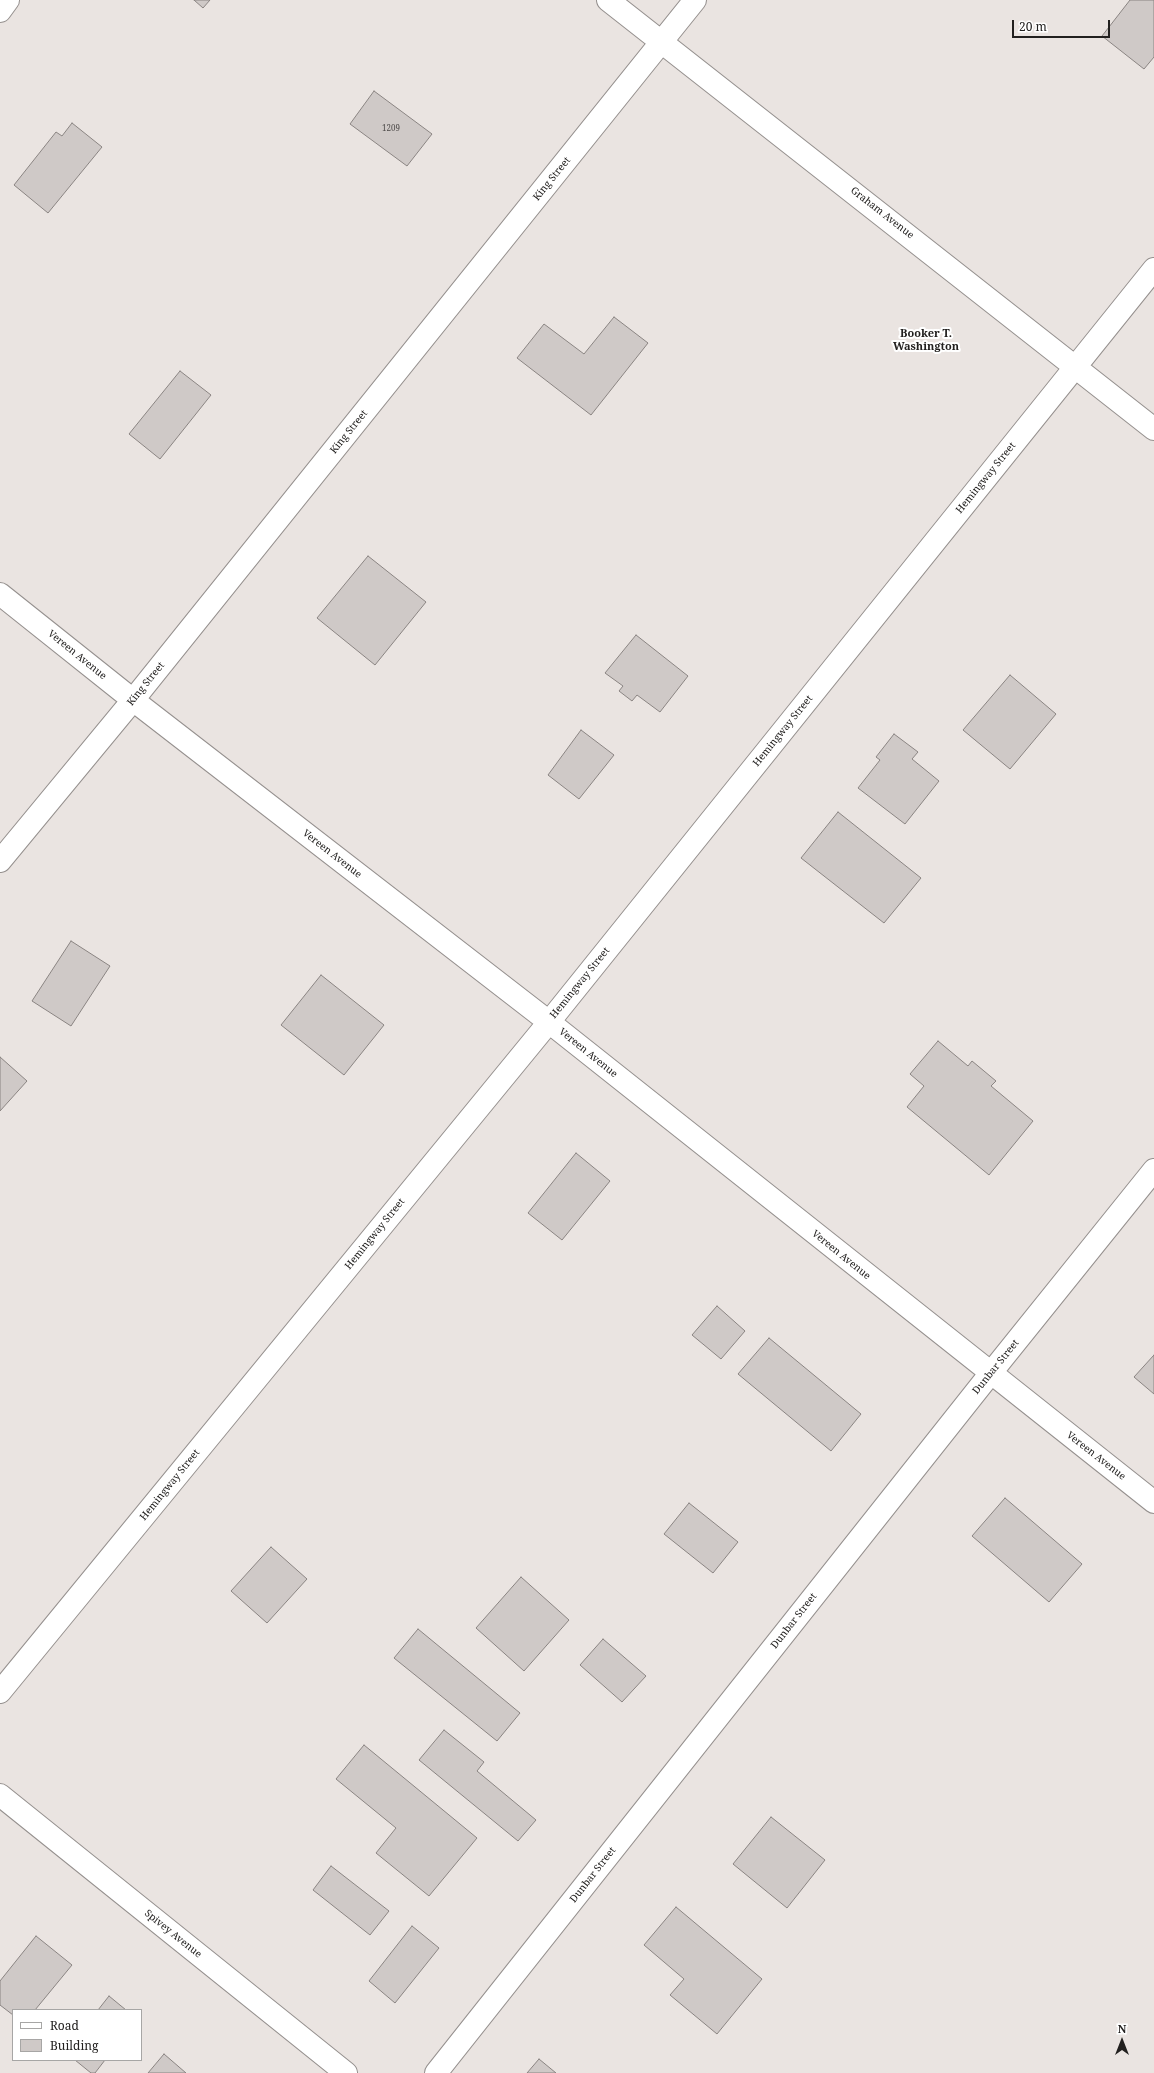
<!DOCTYPE html>
<style>
body{margin:0}
#map{position:relative;width:1154px;height:2073px;overflow:hidden;background:#eae4e1;font-family:"Noto Serif",serif}
canvas{display:block}
.legend{position:absolute;left:12px;top:2009px;width:130px;height:52px;box-sizing:border-box;background:#fff;border:1px solid #a7a6a5;margin:0;padding:5px 7px;list-style:none;font-size:12px;color:#22201f}
.legend li{display:flex;align-items:center;gap:8px;height:20px}
.legend b{width:20px;border:1px solid #a7a6a5}
.north{position:absolute;left:1102px;top:2021px;width:40px;height:40px;-webkit-text-stroke:3px #fff;paint-order:stroke;rotate:0deg;font-size:11px;font-weight:700;line-height:16px;text-align:center;color:#22201f}
.north::after{content:'';display:block;margin:auto;width:14px;height:18px;background:#22201f;clip-path:polygon(50% 0,100% 100%,50% 72%,0 100%)}
.scale{position:absolute;left:1012px;top:20px;width:98px;height:18px;box-sizing:border-box;border:2px solid #22201f;border-top:0;padding-left:5px;font-size:12px;line-height:14px;white-space:nowrap;color:#22201f;-webkit-text-stroke:3px #fff;paint-order:stroke}
</style>
<div id="map">
<canvas width="1154" height="2073"></canvas>
<ul class="legend">
<li><b style="height:5px;background:#fff"></b>Road</li>
<li><b style="height:11px;background:#cfc9c7"></b>Building</li>
</ul>
<div class="north">N</div>
<div class="scale">20 m</div>
</div>
<script>
const g = document.querySelector('canvas').getContext('2d');
g.lineJoin = 'round';
function fill(path, color) {
  g.fillStyle = color;
  g.fill(path, 'evenodd');
}
function toPath(rows) {
  const path = new Path2D();
  for (const r of rows) {
    path.moveTo(r[0], r[1]);
    for (let i = 2; i < r.length; i += 2) path.lineTo(r[i], r[i + 1]);
  }
  return path;
}
function strokePath(path, color, width, dash) {
  g.strokeStyle = color;
  g.lineWidth = width;
  g.lineCap = dash ? 'butt' : 'round';
  g.setLineDash(dash || []);
  g.stroke(path);
}
function label(font, color, halo, rows, align = 'center') {
  g.font = font + ' "Noto Serif",serif';
  g.lineWidth = 4;
  g.setLineDash([]);
  g.textBaseline = 'middle';
  g.strokeStyle = halo;
  g.fillStyle = color;
  for (const [text, x, y, turn = 0] of rows) {
    g.save();
    g.translate(x, y);
    g.rotate((+turn || 0) * Math.PI / 180);
    g.textAlign = isNaN(turn) ? turn : align;
    if (halo) g.strokeText(text, 0, 0);
    g.fillText(text, 0, 0);
    g.restore();
  }
}
const building = toPath([
 [194,0,210,0,203,8,194,0],
 [1130,0,1154,0,1154,57,1144,69,1102,36,1130,0],
 [374,91,432,134,407,166,350,124,374,91],
 [72,123,102,147,48,213,14,185,56,132,62,136,72,123],
 [614,317,648,343,591,415,517,358,544,324,584,354,614,317],
 [180,371,211,395,160,459,129,434,180,371],
 [368,556,426,602,375,665,317,618,368,556],
 [636,635,688,676,660,712,637,695,632,701,619,691,623,686,605,673,636,635],
 [1010,675,1056,714,1010,769,963,730,1010,675],
 [581,730,614,755,579,799,548,775,581,730],
 [894,734,918,752,912,759,939,781,905,824,858,788,880,760,876,757,894,734],
 [838,812,921,878,884,923,801,858,838,812],
 [71,941,110,966,71,1026,32,1001,71,941],
 [321,975,384,1025,344,1075,281,1025,321,975],
 [938,1041,968,1066,972,1061,996,1081,991,1086,1033,1121,989,1175,907,1107,924,1086,910,1074,938,1041],
 [0,1057,27,1081,0,1111,0,1057],
 [576,1153,610,1181,562,1240,528,1213,576,1153],
 [717,1306,745,1331,721,1359,692,1335,717,1306],
 [769,1338,861,1414,831,1451,738,1374,769,1338],
 [1154,1355,1154,1394,1134,1377,1154,1355],
 [1005,1498,1082,1564,1049,1602,972,1536,1005,1498],
 [689,1503,738,1542,713,1573,664,1534,689,1503],
 [271,1547,307,1579,267,1623,231,1591,271,1547],
 [521,1577,569,1620,524,1671,476,1628,521,1577],
 [418,1629,520,1713,497,1741,394,1658,418,1629],
 [603,1639,646,1676,622,1702,580,1665,603,1639],
 [444,1730,484,1762,477,1771,536,1820,518,1841,419,1760,444,1730],
 [364,1745,477,1838,429,1896,376,1853,396,1828,336,1779,364,1745],
 [771,1817,825,1860,787,1908,733,1864,771,1817],
 [331,1866,389,1911,370,1935,313,1890,331,1866],
 [676,1907,762,1979,717,2034,670,1995,684,1979,644,1945,676,1907],
 [412,1926,439,1948,395,2003,369,1981,412,1926],
 [36,1936,72,1965,35,2010,13,2010,13,2015,0,2005,0,1981,36,1936],
 [109,1996,126,2010,98,2010,109,1996],
 [164,2054,186,2073,148,2073,164,2054],
 [539,2059,556,2073,527,2073,539,2059],
 [75,2060,105,2060,95,2073,91,2073,75,2060]
]);
const minor = toPath([
 [608,0,1154,429],
 [0,11,8,0],
 [0,594,133,700,549,1022,1154,1502],
 [0,861,133,700,695,0],
 [0,1692,549,1022,1154,269],
 [0,1795,346,2073],
 [436,2073,990,1374,1154,1170]
]);
const numberNames = [
 ["1209",391,129]
];
const streetNames = [
 ["King Street",552,179,-51],
 ["Graham Avenue",882,213,38],
 ["King Street",349,432,-51],
 ["Hemingway Street",986,478,-51],
 ["Vereen Avenue",77,655,39],
 ["King Street",146,684,-51],
 ["Hemingway Street",783,731,-51],
 ["Vereen Avenue",332,854,38],
 ["Hemingway Street",580,983,-51],
 ["Vereen Avenue",588,1053,39],
 ["Hemingway Street",375,1234,-51],
 ["Vereen Avenue",841,1255,39],
 ["Dunbar Street",996,1367,-51],
 ["Vereen Avenue",1096,1456,38],
 ["Hemingway Street",170,1485,-51],
 ["Dunbar Street",794,1621,-52],
 ["Dunbar Street",593,1875,-52],
 ["Spivey Avenue",173,1934,39]
];
const neighbourhoodNames = [
 ["Booker T.",926,334],
 ["Washington",926,347]
];
fill(building, '#cfc9c7');
strokePath(building, '#8a8482', 1);
strokePath(minor, '#95908e', 24);
strokePath(minor, '#fff', 22);
label('8px', '#4d4a49', null, numberNames);
label('10px', '#22201f', '#fff', streetNames);
label('bold 11px', '#22201f', '#fff', neighbourhoodNames);
</script>
